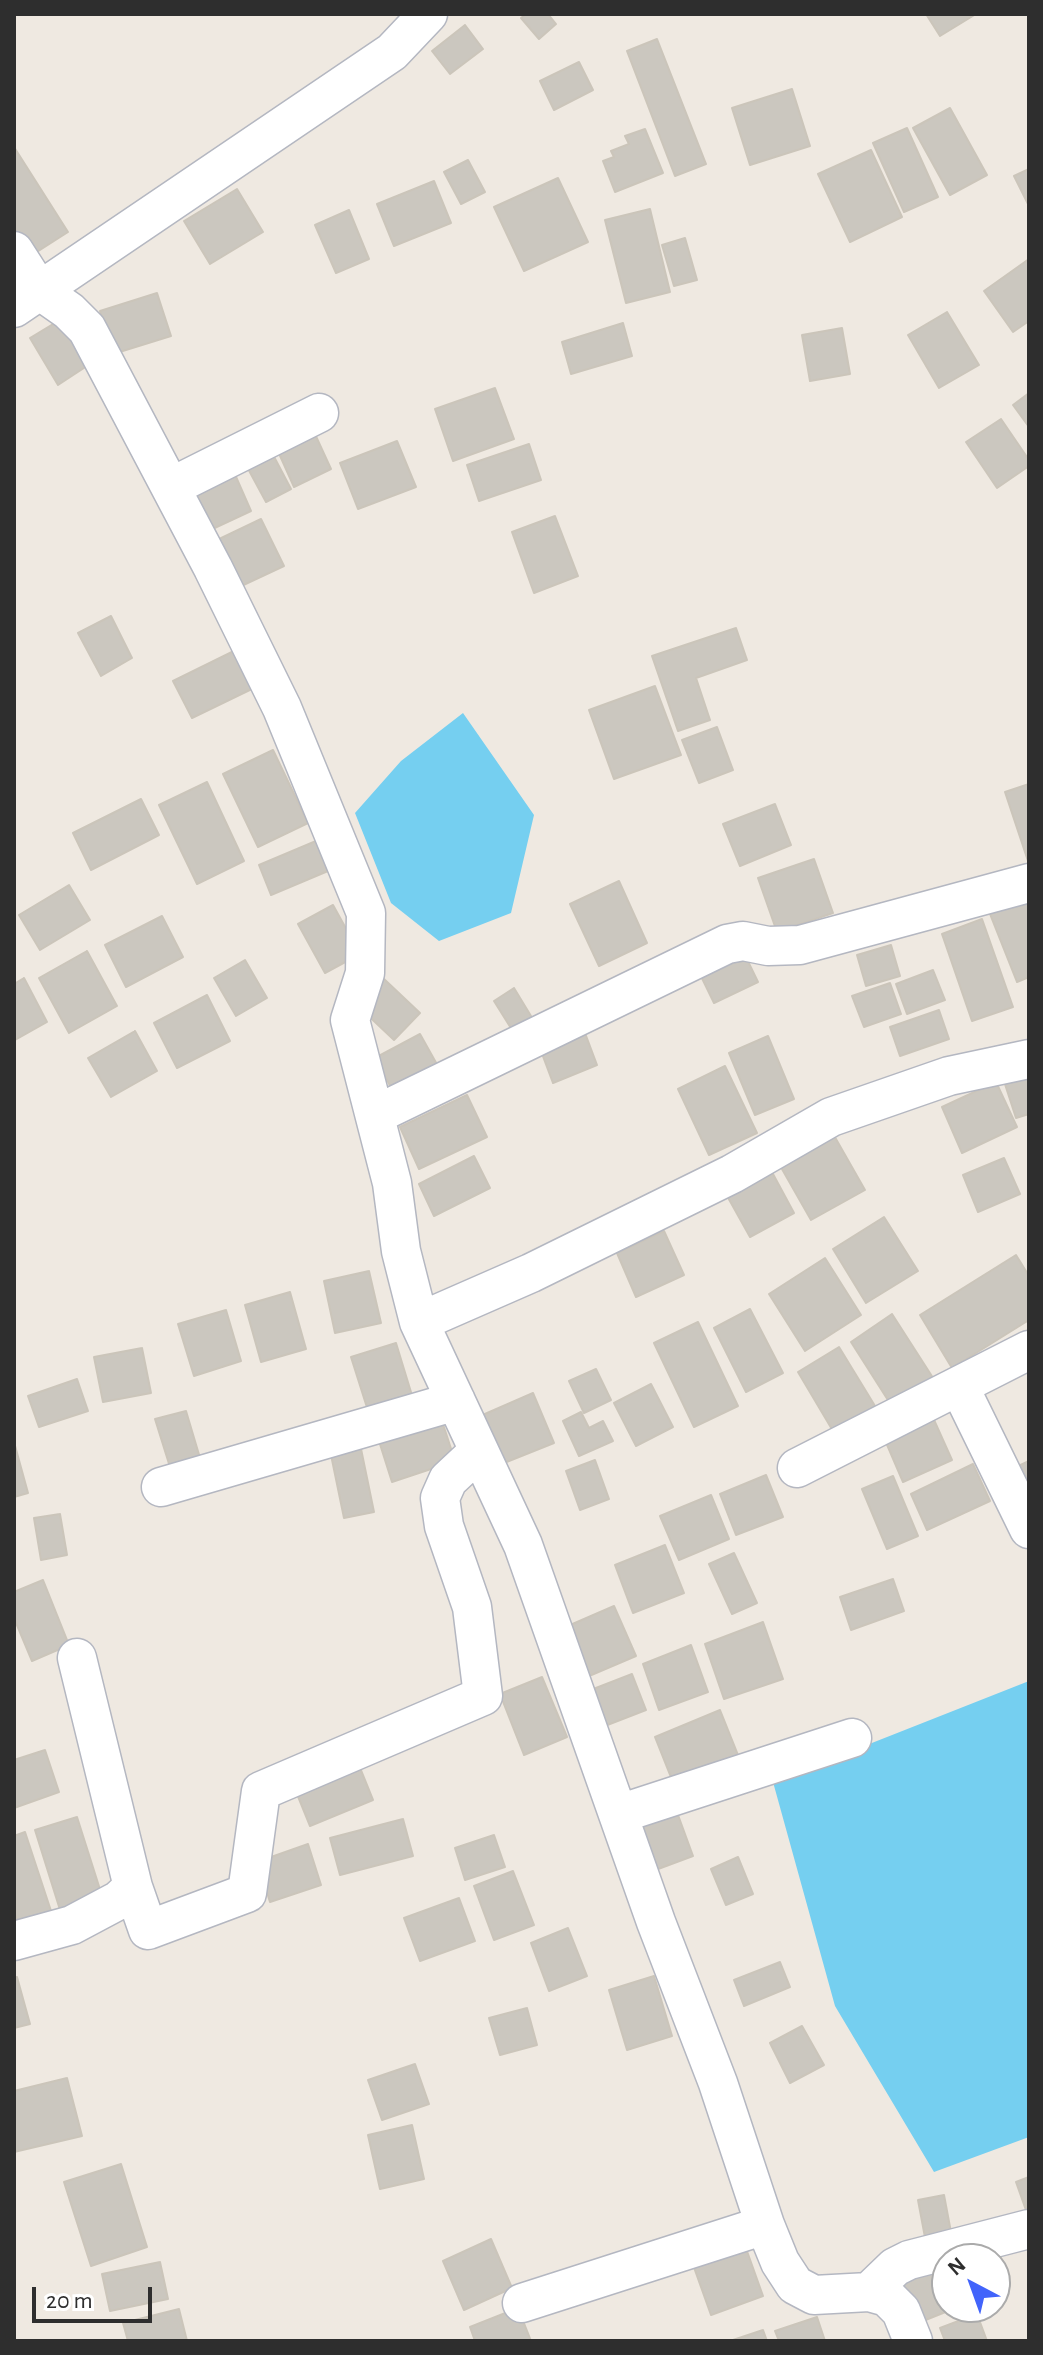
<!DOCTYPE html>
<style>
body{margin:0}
#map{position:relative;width:1043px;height:2355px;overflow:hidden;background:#efe9e1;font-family:"Alegreya Sans",sans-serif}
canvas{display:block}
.frame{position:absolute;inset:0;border:16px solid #2e2e2e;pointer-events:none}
.north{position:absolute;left:931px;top:2243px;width:80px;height:80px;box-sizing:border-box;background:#fff;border:2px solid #ababab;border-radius:50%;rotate:319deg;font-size:22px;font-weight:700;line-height:32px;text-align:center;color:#2e2e2e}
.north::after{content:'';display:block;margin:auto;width:28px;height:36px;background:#4264fb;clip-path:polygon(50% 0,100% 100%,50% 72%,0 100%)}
.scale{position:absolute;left:32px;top:2287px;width:120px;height:36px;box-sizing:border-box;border:4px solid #2e2e2e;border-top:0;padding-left:10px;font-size:24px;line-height:28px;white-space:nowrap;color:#2e2e2e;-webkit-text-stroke:6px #fff;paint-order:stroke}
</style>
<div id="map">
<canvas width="1043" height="2355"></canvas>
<div class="frame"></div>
<div class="north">N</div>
<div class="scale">20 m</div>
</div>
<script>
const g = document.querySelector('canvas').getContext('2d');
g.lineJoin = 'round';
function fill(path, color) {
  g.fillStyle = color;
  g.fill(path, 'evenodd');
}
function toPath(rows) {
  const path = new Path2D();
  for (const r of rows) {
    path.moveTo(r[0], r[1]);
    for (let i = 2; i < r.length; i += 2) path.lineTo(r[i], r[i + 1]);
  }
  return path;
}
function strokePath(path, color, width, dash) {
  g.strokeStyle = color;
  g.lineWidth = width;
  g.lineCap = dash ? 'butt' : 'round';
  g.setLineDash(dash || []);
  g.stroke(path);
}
const water = toPath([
 [463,713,534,815,511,913,439,941,391,903,355,813,401,761],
 [1029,1681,1029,2137,934,2172,835,2006,773,1782]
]);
const building = toPath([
 [526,14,548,14,556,24,539,39,521,18,526,14],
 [926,14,976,14,940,36,926,14],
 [465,25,483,49,450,74,432,51,465,25],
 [657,39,706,164,675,176,627,51,657,39],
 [579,62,593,90,554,110,540,81,579,62],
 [792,89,810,146,750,165,732,108,792,89],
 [950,108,987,175,950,195,913,128,950,108],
 [907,128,938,197,904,212,873,143,907,128],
 [645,129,663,173,615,192,603,161,614,157,611,151,629,144,625,136,645,129],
 [14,147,68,232,29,257,14,235,14,147],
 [871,150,902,217,850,242,818,174,871,150],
 [468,160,485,192,461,204,444,172,468,160],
 [1029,169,1029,206,1014,176,1029,169],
 [558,178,588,242,524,271,494,207,558,178],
 [434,181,451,223,394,246,377,204,434,181],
 [237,189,263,232,210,264,184,221,237,189],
 [650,209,670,292,626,303,605,220,650,209],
 [349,210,369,259,336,273,315,225,349,210],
 [685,238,697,280,674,286,662,245,685,238],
 [1029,259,1029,321,1013,332,984,291,1029,259],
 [157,293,171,336,113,354,100,311,157,293],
 [947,312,979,365,939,388,908,335,947,312],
 [63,318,90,364,58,385,30,338,63,318],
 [623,323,632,356,571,374,562,342,623,323],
 [842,328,850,374,810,381,802,335,842,328],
 [495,388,514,439,453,461,435,409,495,388],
 [1029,393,1029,427,1013,405,1029,393],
 [1001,419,1029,460,1029,466,997,488,966,442,1001,419],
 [314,432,331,469,294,487,277,449,314,432],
 [397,441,416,487,358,509,340,463,397,441],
 [529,444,541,480,479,501,467,465,529,444],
 [271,451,291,489,266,502,246,465,271,451],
 [233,470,251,511,206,532,187,493,233,470],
 [555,516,578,576,534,593,512,532,555,516],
 [261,519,284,566,237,588,215,541,261,519],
 [111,616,132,658,101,676,78,633,111,616],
 [736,628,747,660,696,678,710,720,678,731,652,656,736,628],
 [240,648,258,686,192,718,173,681,240,648],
 [655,686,681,755,614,779,589,710,655,686],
 [717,727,733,770,699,783,682,740,717,727],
 [273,750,308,823,258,847,223,774,273,750],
 [207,782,244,861,197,884,159,805,207,782],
 [1029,784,1029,860,1028,861,1005,792,1029,784],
 [141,799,159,835,91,870,73,833,141,799],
 [775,804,791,845,740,866,723,824,775,804],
 [316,841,328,871,271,895,259,865,316,841],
 [814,859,833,913,777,932,758,878,814,859],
 [619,881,647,943,599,966,570,904,619,881],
 [69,885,90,920,40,950,19,915,69,885],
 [1029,899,1029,977,1017,982,990,914,1029,899],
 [333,905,360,954,325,973,298,924,333,905],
 [162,916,183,957,126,987,105,945,162,916],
 [982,919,1013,1007,972,1021,942,934,982,919],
 [891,945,900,976,866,986,857,955,891,945],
 [742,949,758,982,714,1003,698,970,742,949],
 [87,951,117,1006,69,1033,39,978,87,951],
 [245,960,267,998,236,1016,214,978,245,960],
 [933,970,945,1000,907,1014,896,984,933,970],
 [24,978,47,1022,15,1040,14,984,24,978],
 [384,979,420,1013,394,1040,358,1006,384,979],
 [890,983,901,1014,864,1027,852,996,890,983],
 [514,988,534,1021,514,1033,494,1001,514,988],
 [207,995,230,1041,177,1068,154,1023,207,995],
 [939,1010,949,1039,900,1056,890,1027,939,1010],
 [135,1031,157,1071,111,1097,88,1058,135,1031],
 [585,1033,597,1065,553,1083,541,1051,585,1033],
 [420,1034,439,1068,394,1093,375,1058,420,1034],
 [768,1036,794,1099,755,1115,729,1053,768,1036],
 [725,1066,757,1133,709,1155,678,1089,725,1066],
 [1029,1069,1029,1114,1016,1118,1003,1078,1029,1069],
 [996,1082,1017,1127,962,1153,942,1107,996,1082],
 [467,1095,487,1137,419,1169,400,1127,467,1095],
 [832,1132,865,1190,811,1220,778,1162,832,1132],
 [474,1156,490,1188,434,1216,419,1184,474,1156],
 [1004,1158,1020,1194,978,1212,963,1175,1004,1158],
 [766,1161,794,1213,750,1237,721,1185,766,1161],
 [884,1217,918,1271,866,1303,833,1249,884,1217],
 [664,1231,684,1275,636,1297,617,1253,664,1231],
 [1016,1255,1029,1276,1029,1320,952,1368,920,1315,1016,1255],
 [825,1258,861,1315,805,1351,769,1294,825,1258],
 [369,1271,381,1323,335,1333,324,1281,369,1271],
 [290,1292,306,1349,261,1362,245,1305,290,1292],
 [750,1309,783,1373,746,1392,714,1328,750,1309],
 [226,1310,241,1361,194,1376,178,1324,226,1310],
 [892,1314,935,1381,893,1408,851,1342,892,1314],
 [698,1322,738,1406,694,1427,654,1343,698,1322],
 [396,1343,414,1402,370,1417,351,1357,396,1343],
 [839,1347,875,1406,833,1431,798,1372,839,1347],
 [142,1348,151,1393,103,1402,94,1357,142,1348],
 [596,1369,611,1400,584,1413,569,1381,596,1369],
 [77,1379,88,1411,39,1427,28,1396,77,1379],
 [651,1384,673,1427,636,1446,614,1403,651,1384],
 [533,1393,554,1443,499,1465,478,1417,533,1393],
 [186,1411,200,1458,170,1467,155,1419,186,1411],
 [930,1411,952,1460,903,1482,882,1433,930,1411],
 [581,1412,589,1428,603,1421,613,1441,579,1456,563,1421,581,1412],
 [442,1421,455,1461,392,1482,379,1441,442,1421],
 [14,1442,28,1493,14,1497,14,1442],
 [360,1444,374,1512,344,1518,330,1450,360,1444],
 [595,1460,609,1499,580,1510,566,1471,595,1460],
 [1029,1461,1029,1506,1012,1469,1029,1461],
 [973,1464,990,1501,927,1530,911,1494,973,1464],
 [766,1475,783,1517,736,1535,720,1494,766,1475],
 [893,1476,918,1536,887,1549,862,1489,893,1476],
 [711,1495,729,1539,679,1560,660,1516,711,1495],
 [60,1514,67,1555,41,1560,34,1518,60,1514],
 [665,1545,684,1593,633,1613,615,1565,665,1545],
 [734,1553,757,1603,732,1614,709,1564,734,1553],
 [893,1579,904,1611,851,1630,840,1597,893,1579],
 [43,1580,69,1645,32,1661,14,1618,14,1592,43,1580],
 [614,1606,636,1656,582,1679,561,1629,614,1606],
 [763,1622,783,1679,724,1699,705,1644,763,1622],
 [691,1645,708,1692,659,1710,643,1664,691,1645],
 [632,1674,646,1710,597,1729,583,1693,632,1674],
 [542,1677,567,1737,524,1755,500,1694,542,1677],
 [720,1710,742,1765,676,1790,655,1737,720,1710],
 [45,1750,59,1792,14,1808,14,1760,45,1750],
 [356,1758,373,1800,310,1826,293,1784,356,1758],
 [674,1804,693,1856,642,1875,622,1824,674,1804],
 [77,1817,103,1899,61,1913,35,1830,77,1817],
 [403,1819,413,1856,340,1875,330,1838,403,1819],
 [25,1832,51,1911,18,1923,14,1911,14,1836,25,1832],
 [494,1835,505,1867,465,1880,455,1848,494,1835],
 [308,1844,321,1885,270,1902,257,1862,308,1844],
 [738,1857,753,1894,726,1905,711,1869,738,1857],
 [513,1871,534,1925,494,1940,474,1886,513,1871],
 [459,1898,475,1941,420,1961,404,1918,459,1898],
 [568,1928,587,1976,549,1991,531,1943,568,1928],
 [780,1962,790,1987,744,2006,734,1980,780,1962],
 [654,1976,672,2036,627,2050,609,1990,654,1976],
 [17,1977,30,2024,14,2028,14,1978,17,1977],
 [527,2008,537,2045,500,2055,489,2018,527,2008],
 [802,2026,824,2065,790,2083,770,2043,802,2026],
 [415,2064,429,2104,382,2120,368,2080,415,2064],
 [67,2078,82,2136,14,2152,14,2091,67,2078],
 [412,2125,424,2179,380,2189,368,2135,412,2125],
 [121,2164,147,2247,91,2266,64,2182,121,2164],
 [1029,2177,1029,2212,1027,2213,1016,2182,1029,2177],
 [944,2195,953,2243,927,2248,918,2200,944,2195],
 [491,2239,512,2288,464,2310,443,2261,491,2239],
 [743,2240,763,2296,711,2315,691,2259,743,2240],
 [947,2259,947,2307,958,2307,918,2323,900,2276,947,2259],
 [160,2262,168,2299,110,2311,102,2274,160,2262],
 [518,2308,531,2341,475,2341,470,2327,518,2308],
 [179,2309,187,2341,128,2341,123,2323,179,2309],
 [977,2314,987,2341,945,2341,940,2328,977,2314],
 [817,2317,825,2341,779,2341,775,2331,817,2317],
 [763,2330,767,2341,730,2341,763,2330]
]);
const minor = toPath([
 [14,251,39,290,69,311,87,329,213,568,282,708,366,913,365,973,350,1020,392,1183,401,1251,419,1322,523,1545,656,1922,718,2083,765,2225,780,2262,795,2285,814,2295,869,2292,887,2297,901,2311,913,2341],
 [14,308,392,52,428,14],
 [171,487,319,413],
 [375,1115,727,944,743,941,768,946,800,945,1029,883],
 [419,1322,531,1273,732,1174,831,1117,949,1076,1029,1059],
 [959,1386,1029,1529],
 [797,1468,1029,1350],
 [161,1487,456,1401],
 [619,1814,852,1738],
 [133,1887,148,1930,247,1893,261,1791,483,1696,472,1607,444,1526,440,1498,448,1480,479,1451],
 [14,1941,72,1925,119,1900,133,1887,77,1658],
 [869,2292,895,2267,909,2260,1029,2229],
 [522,2303,765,2225]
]);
fill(water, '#75cff0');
fill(building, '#cbc7bf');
strokePath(building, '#cbc5ba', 2);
strokePath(minor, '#b4b7c1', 41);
strokePath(minor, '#fff', 38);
</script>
